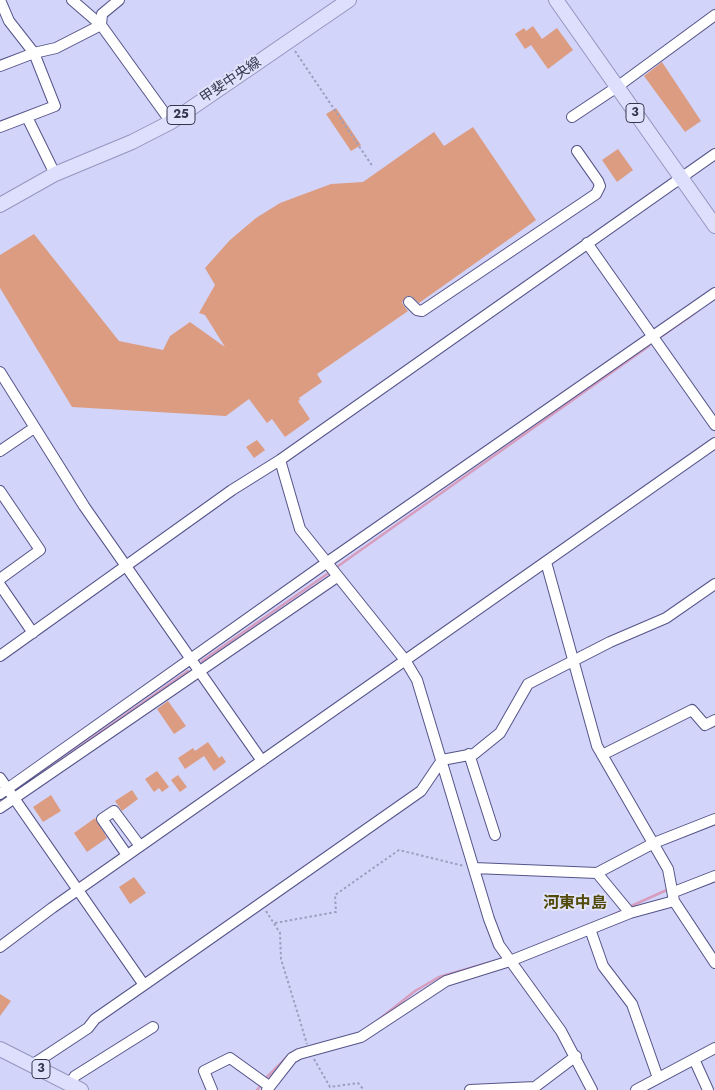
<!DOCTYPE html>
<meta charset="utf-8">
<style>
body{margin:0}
canvas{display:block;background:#d2d4f9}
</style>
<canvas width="715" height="1090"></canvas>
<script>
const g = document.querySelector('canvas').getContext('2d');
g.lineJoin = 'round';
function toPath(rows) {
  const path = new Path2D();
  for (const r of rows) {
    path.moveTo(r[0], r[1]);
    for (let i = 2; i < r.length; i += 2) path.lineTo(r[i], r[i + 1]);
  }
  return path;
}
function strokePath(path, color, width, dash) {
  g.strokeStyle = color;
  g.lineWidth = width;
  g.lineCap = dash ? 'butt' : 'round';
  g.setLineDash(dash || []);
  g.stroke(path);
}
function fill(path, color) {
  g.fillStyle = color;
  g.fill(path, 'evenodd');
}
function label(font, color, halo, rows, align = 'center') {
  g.font = font + ' Jost,"Noto Sans JP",sans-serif';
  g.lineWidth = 4;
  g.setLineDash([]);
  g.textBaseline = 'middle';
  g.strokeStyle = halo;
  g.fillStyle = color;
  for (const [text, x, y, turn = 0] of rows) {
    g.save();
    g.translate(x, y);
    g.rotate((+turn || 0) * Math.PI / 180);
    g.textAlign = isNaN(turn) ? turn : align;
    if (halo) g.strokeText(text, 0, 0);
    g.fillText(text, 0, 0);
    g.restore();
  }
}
const stream = toPath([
 [662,336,695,313],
 [334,569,649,346],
 [202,661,330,572],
 [18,790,188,671],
 [0,802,5,798],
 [629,907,669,889],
 [610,916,624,910],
 [377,1021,415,991,439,977,491,962],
 [265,1079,286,1058],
 [257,1090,262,1084]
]);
const building = toPath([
 [533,26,542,39,557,28,573,50,548,69,531,45,525,49,515,34,524,28,526,31],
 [662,62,701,121,685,132,644,76],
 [336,108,361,145,351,151,326,114],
 [473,127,536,220,419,303,411,296,405,297,402,303,408,311,317,374,322,382,299,398,300,400,298,401,310,419,285,437,272,419,267,423,249,399,226,416,72,407,0,288,0,255,34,234,119,341,163,350,170,336,190,322,225,347,205,315,199,313,215,285,205,268,230,240,256,218,280,203,331,184,363,182,434,132,444,146],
 [618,149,633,170,617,182,602,160],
 [257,440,265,450,254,458,246,447],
 [168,701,186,726,174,734,157,709],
 [208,742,219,758,222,756,226,762,214,771,204,756,185,769,178,758,193,748,195,751],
 [157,771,169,787,162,792,159,788,154,792,145,779],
 [178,775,187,787,180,792,171,780],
 [132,790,138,799,122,811,115,801],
 [51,795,61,811,43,822,33,807],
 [95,818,107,838,87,852,74,833],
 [134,877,146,893,130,904,119,887],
 [0,994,11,1001,0,1016]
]);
const path = toPath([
 [295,51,373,167],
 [266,911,280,933,281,959,307,1044],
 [275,923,336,912,335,895,399,850,464,866],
 [314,1059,330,1087,358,1083,364,1090]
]);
const minor = toPath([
 [72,0,101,25],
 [119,0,102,14,101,25,171,122],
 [0,66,34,53,56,48,101,25],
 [27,117,55,174],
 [572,117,617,87,715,15],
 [0,127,55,106,34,53,9,21,0,0],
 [587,243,715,425],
 [409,302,417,310,422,311,596,194,600,186,598,181,577,151],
 [0,372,84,506,262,761],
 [0,451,34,428],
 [280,460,300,529,405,660,417,680,489,919,499,945,561,1031,592,1090],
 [0,491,40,550,0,579],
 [546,562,597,746,668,869,674,901,715,963],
 [0,585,33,633],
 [0,656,232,490,280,460,715,154],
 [469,754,495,835],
 [602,755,692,710,705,725,715,720],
 [0,778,144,985,95,1019,88,1028,32,1065],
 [0,794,326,563,715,293],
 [0,808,337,577],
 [127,855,102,819,114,811,140,846],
 [474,868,597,873,654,843,715,819],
 [597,873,630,913],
 [674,892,715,876],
 [590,929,603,966,632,1004,658,1078],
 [0,947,52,908,715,443],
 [144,985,421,791,442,760,474,754,500,733,528,684,610,642,666,618,715,584],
 [694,1059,708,1090],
 [70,1084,75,1076,153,1027],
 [212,1090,204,1071,230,1058,269,1086],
 [267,1090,292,1058,299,1054,361,1037,446,981,510,961,630,913,674,901],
 [470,1090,535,1087,576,1056],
 [636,1090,715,1048]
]);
const major = toPath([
 [556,0,715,226],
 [0,205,55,174,132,142,171,122,349,0],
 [0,1049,81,1090]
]);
const shields = [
 [635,113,18],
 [181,115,28],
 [41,1069,18]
];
const shieldNames = [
 ["3",635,113],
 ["25",181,115],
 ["3",41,1069]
];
const streetNames = [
 ["甲斐中央線",231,81,-34]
];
const quarterNames = [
 ["河東中島",575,904]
];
strokePath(stream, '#d69dbf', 2.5);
fill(building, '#dc9c82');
strokePath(minor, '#555489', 12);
strokePath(major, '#9496bf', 16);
strokePath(path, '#9d9fc0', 2, [2.5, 2.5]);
strokePath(minor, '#fff', 10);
strokePath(major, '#dddffd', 14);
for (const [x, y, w] of shields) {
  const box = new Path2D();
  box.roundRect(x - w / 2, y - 9.5, w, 19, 4);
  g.fillStyle = '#e1e2fb';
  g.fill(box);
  strokePath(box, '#36364f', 1);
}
label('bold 12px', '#36364f', null, shieldNames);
label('14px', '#36364f', '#e1e2fb', streetNames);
label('bold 16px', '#514a0a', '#e1e2fb', quarterNames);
</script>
